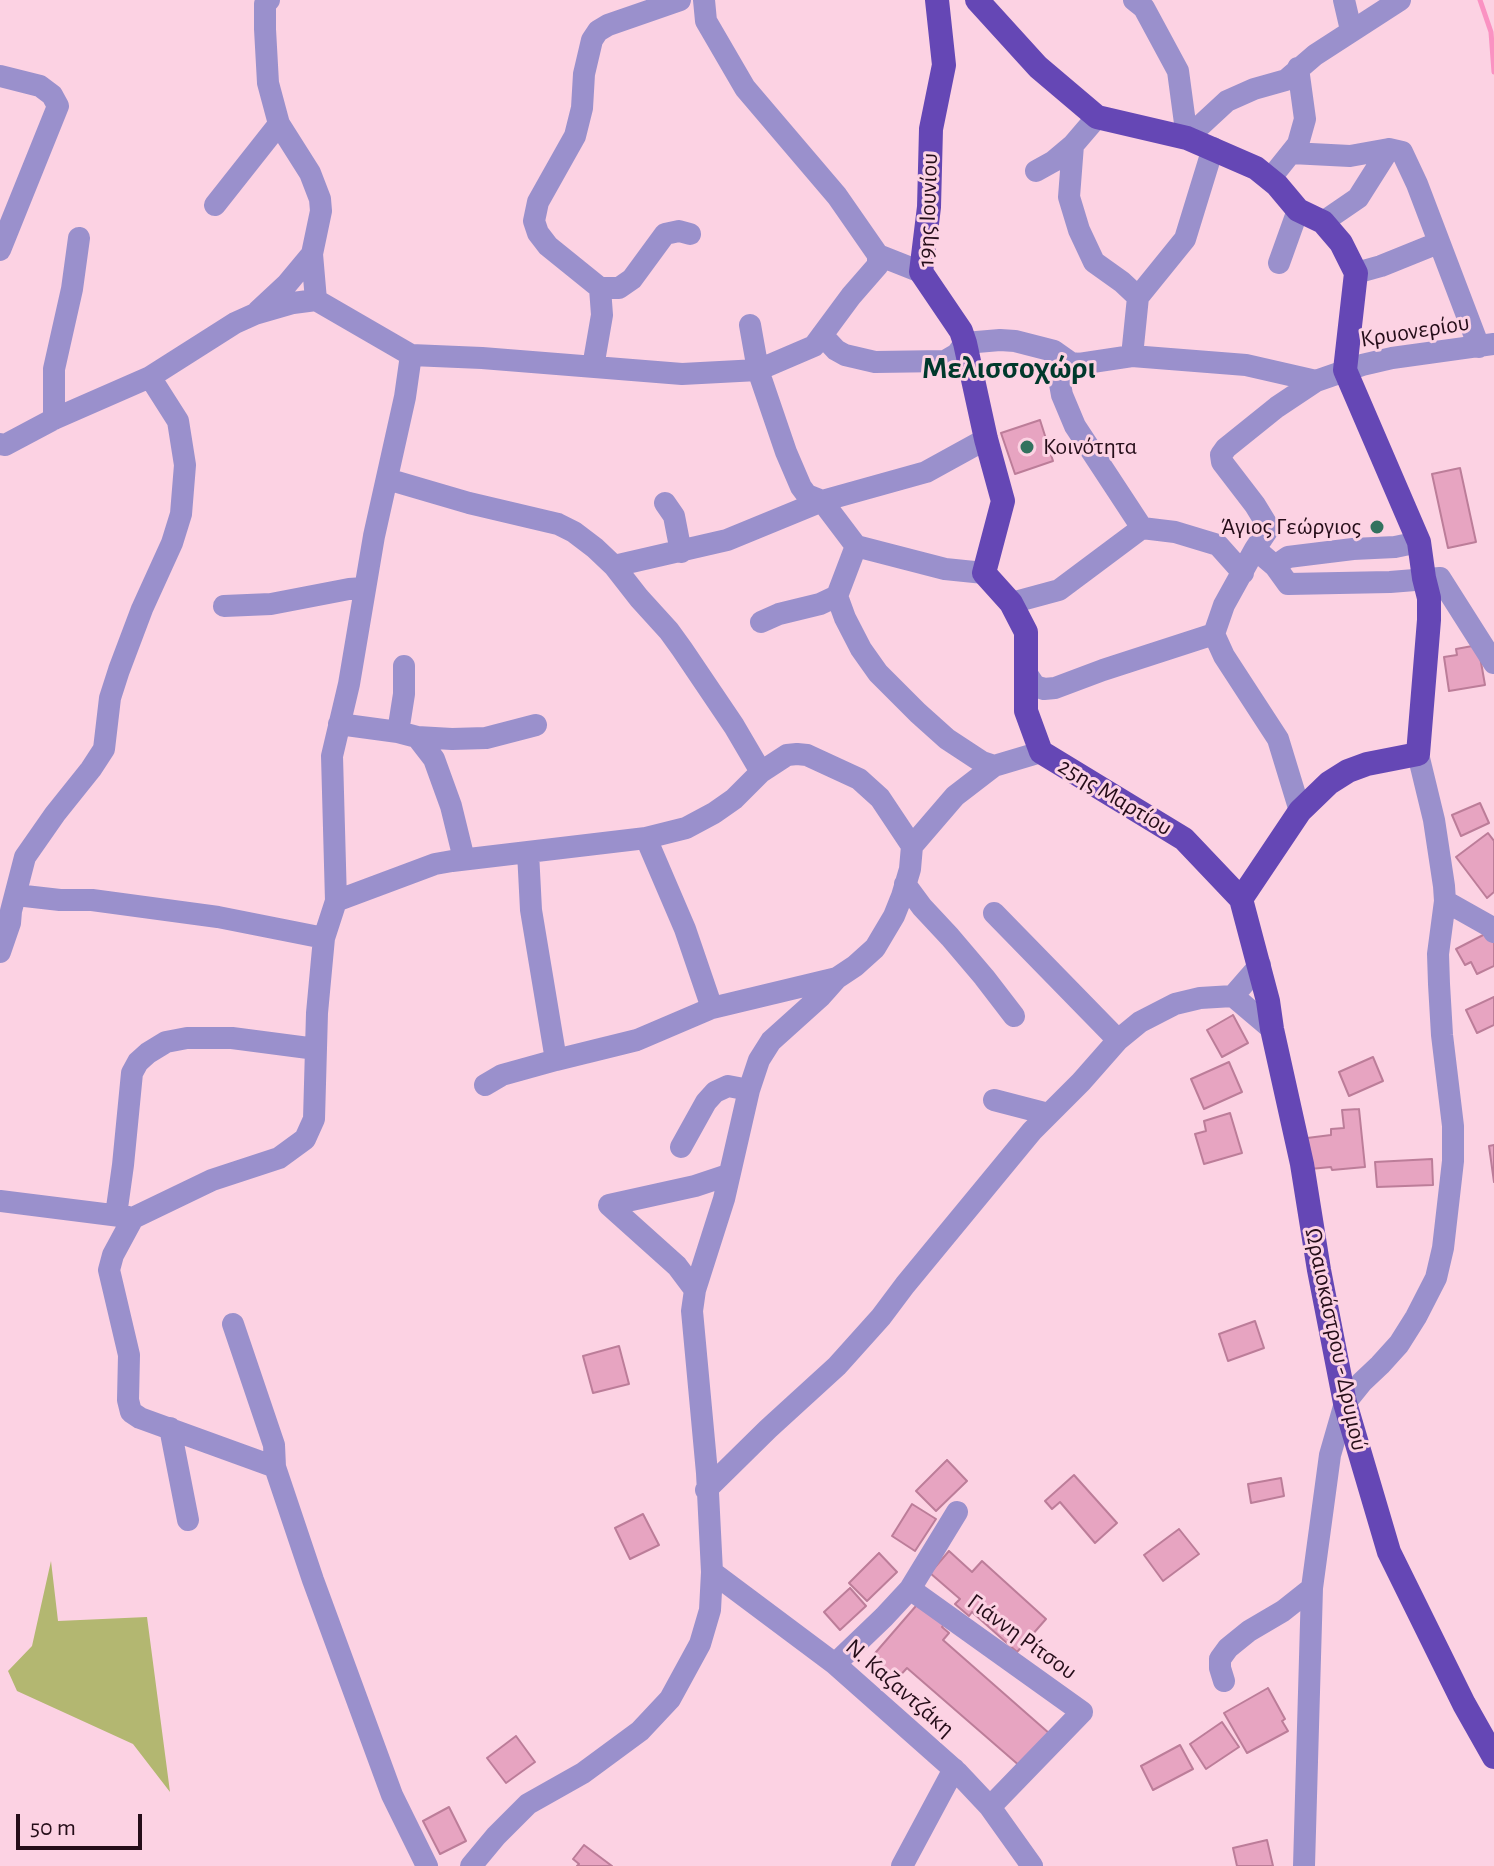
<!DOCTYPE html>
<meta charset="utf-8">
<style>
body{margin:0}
#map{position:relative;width:1494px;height:1866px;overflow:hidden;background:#fcd2e3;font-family:"Alegreya Sans",sans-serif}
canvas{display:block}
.scale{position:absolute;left:16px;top:1814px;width:126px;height:36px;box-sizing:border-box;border:4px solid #250d19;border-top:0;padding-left:10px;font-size:24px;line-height:28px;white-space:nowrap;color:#250d19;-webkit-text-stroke:6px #fcd2e3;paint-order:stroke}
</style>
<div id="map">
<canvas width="1494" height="1866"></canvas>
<div class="scale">50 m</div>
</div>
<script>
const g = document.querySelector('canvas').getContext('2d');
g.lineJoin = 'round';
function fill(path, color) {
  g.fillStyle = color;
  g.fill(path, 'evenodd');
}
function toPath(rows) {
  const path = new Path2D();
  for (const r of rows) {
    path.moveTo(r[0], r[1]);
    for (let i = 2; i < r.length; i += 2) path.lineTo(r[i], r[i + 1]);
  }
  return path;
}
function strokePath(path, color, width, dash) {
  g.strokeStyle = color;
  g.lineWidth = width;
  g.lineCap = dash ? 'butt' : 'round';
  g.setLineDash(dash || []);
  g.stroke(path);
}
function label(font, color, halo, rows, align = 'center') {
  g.font = font + ' "Alegreya Sans",sans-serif';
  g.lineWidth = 6;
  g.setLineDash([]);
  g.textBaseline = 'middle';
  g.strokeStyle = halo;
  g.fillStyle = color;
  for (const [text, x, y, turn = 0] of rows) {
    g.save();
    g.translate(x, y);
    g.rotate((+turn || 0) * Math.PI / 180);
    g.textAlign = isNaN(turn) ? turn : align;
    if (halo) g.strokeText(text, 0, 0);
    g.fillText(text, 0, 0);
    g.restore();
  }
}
const green = toPath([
 [51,1561,58,1621,147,1617,170,1792,133,1744,17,1691,8,1671,32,1646]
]);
const stream = toPath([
 [1480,0,1491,32,1494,72]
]);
const building = toPath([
 [1040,420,1053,461,1015,474,1001,433,1040,420],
 [1460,468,1476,542,1448,548,1432,474,1460,468],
 [1478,645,1485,685,1449,691,1444,657,1457,655,1456,649,1478,645],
 [1480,803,1489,823,1461,836,1452,815,1480,803],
 [1488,833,1494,841,1494,892,1487,898,1456,857,1488,833],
 [1489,932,1494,941,1494,966,1477,974,1471,962,1465,965,1456,949,1489,932],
 [1494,997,1494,1025,1477,1033,1466,1010,1494,997],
 [1233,1015,1248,1043,1222,1057,1207,1030,1233,1015],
 [1373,1057,1383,1081,1349,1096,1339,1072,1373,1057],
 [1229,1062,1242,1092,1204,1109,1191,1079,1229,1062],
 [1359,1109,1365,1167,1332,1170,1331,1167,1310,1169,1307,1138,1331,1135,1331,1129,1344,1128,1342,1110,1359,1109],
 [1230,1113,1242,1153,1204,1164,1195,1134,1206,1131,1204,1121,1230,1113],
 [1494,1145,1494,1182,1489,1146,1494,1145],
 [1432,1159,1433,1185,1377,1187,1375,1162,1432,1159],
 [1255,1321,1264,1348,1228,1361,1219,1334,1255,1321],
 [619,1346,629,1384,593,1393,583,1356,619,1346],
 [947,1460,967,1481,936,1511,916,1491,947,1460],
 [1074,1475,1117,1523,1095,1543,1060,1502,1052,1509,1045,1501,1074,1475],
 [1281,1478,1284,1496,1251,1503,1248,1484,1281,1478],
 [912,1504,936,1519,915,1551,892,1536,912,1504],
 [643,1514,659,1545,630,1559,615,1528,643,1514],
 [1179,1529,1199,1554,1163,1581,1144,1555,1179,1529],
 [949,1551,972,1572,982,1561,1046,1619,1017,1652,972,1612,969,1616,955,1604,960,1599,930,1573,949,1551],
 [879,1553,897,1572,867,1601,849,1583,879,1553],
 [850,1588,866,1606,840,1630,824,1612,850,1588],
 [922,1599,946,1621,942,1627,949,1633,943,1640,1050,1734,1021,1767,907,1668,895,1681,870,1659,922,1599],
 [1268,1688,1285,1719,1282,1721,1288,1731,1247,1753,1224,1713,1268,1688],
 [1222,1722,1239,1747,1206,1769,1190,1744,1222,1722],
 [516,1736,535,1762,506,1783,487,1758,516,1736],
 [1180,1745,1193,1769,1153,1790,1141,1766,1180,1745],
 [449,1807,466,1841,440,1854,423,1821,449,1807],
 [1267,1840,1273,1866,1237,1866,1233,1848,1267,1840],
 [584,1845,612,1866,577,1866,579,1864,573,1859,584,1845]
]);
const minor = toPath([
 [269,0,265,4,265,29,268,83,279,124,310,173,320,199,321,211,312,254,316,300],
 [680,0,608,25,598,31,592,40,584,74,582,108,575,136,538,202,534,221,538,233,548,246,600,288,619,288,632,279,665,234,679,231,690,234],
 [1134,0,1144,8,1178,71,1187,138],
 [1344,0,1351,30],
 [0,76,40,86,52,95,58,106,0,250],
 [1187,138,1227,101,1254,89,1286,80,1315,55,1400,0],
 [1073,145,1069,197,1079,230,1094,262,1122,282,1138,297,1132,356],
 [1291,153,1350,156,1389,149,1402,152,1417,184,1479,347],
 [1036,171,1054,161,1073,145,1097,117],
 [1270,179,1298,144,1305,119,1298,68],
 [215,205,279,124],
 [1323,222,1358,198,1389,149],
 [878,255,921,272],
 [1279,263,1298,210],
 [1356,273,1381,266,1438,243],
 [1138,297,1185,239,1213,148],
 [258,311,287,284,312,254],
 [750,325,758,370,786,452,801,487,807,495,822,501,856,546,837,596,845,618,861,649,878,673,918,713,947,739,982,762,994,766,1041,752],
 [822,335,836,350,845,355,875,362,945,361,957,354,965,343,1000,340,1015,341,1054,351,1071,363,1079,364,1132,356,1246,365,1316,381,1362,365,1392,358,1494,344],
 [1054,351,1062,395,1075,426,1142,528,1175,532,1218,545,1243,573],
 [593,367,602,315,600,288],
 [54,419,54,369,72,289,79,238],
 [0,444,5,445,54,419,150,377,235,323,255,314,293,303,316,300,411,355],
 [387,479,469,503,558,524,574,532,595,548,614,566,727,540,822,501,926,472,986,439],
 [665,503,674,516,681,552],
 [856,546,945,569,984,573],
 [1255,549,1275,566,1288,584,1390,582,1440,578,1494,663],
 [614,566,639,598,669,631,682,649,734,726,761,772,734,799,714,813,686,828,646,838],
 [1275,566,1288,557,1353,549,1395,547,1419,542],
 [1011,603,1059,590,1142,528],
 [224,606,271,604,349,589,364,588],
 [761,622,779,614,820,604,837,596],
 [1027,674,1035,686,1044,689,1055,688,1103,670,1214,634],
 [339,724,398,732,417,737,434,759,451,806,464,859],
 [398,732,404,694,404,666],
 [417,737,452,739,486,738,536,725],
 [761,772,787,755,797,754,807,755,859,779,880,798,912,846],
 [1300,811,1278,739,1224,656,1214,634,1224,605,1255,549,1269,528,1255,505,1222,462,1221,455,1226,448,1277,407,1316,381],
 [528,852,531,910,556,1060,637,1040,712,1008],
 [905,884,922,907,950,937,984,977,1014,1016],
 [16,895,60,900,92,900,218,917,324,938],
 [336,901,435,864,452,861,646,838,685,929,712,1008,837,978],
 [1445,901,1491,927,1494,932],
 [994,913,1118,1040],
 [0,952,10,923,11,911,25,857,55,814,91,769,104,749,110,698,119,670,142,609,172,543,181,514,185,465,178,421,150,377],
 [1260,965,1233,996,1272,1029],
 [485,1085,502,1075,556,1060],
 [994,1100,1048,1114],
 [681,1147,706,1102,715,1092,728,1086,749,1090],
 [0,1201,128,1217],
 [116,1215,123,1165,132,1073,138,1062,148,1053,166,1042,187,1038,232,1038,316,1049],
 [695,1290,677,1266,609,1205,695,1186,728,1175],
 [233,1324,274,1445,275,1467],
 [170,1428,188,1520],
 [706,1490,768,1429,837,1366,881,1317,905,1285,1032,1131,1081,1082,1118,1040,1140,1022,1175,1004,1200,998,1233,996],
 [712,1572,835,1664,958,1773,990,1807,1032,1866],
 [910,1589,957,1512],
 [835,1664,884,1617,910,1589,1082,1712,990,1807],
 [1224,1681,1220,1668,1220,1659,1228,1648,1249,1631,1283,1611,1312,1588],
 [427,1866,392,1795,313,1580,275,1467,140,1418,131,1412,128,1400,129,1355,109,1270,113,1255,133,1218,212,1180,279,1158,305,1139,314,1119,317,1013,324,938,336,901,332,756,349,684,374,536,405,397,411,355,482,358,682,374,758,370,814,346,851,296,878,265,878,255,837,196,745,88,706,21,704,0],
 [471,1866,496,1836,528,1804,583,1773,640,1731,670,1699,700,1644,710,1610,712,1572,707,1473,692,1311,695,1290,724,1199,749,1090,759,1060,771,1041,821,996,837,978,855,966,875,948,894,916,902,896,910,869,912,846,955,796,994,766],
 [902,1866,954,1769],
 [1304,1866,1312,1588,1330,1455,1345,1403,1362,1382,1380,1365,1399,1344,1416,1317,1436,1278,1443,1248,1453,1161,1453,1126,1442,1035,1439,984,1438,954,1445,901,1444,886,1434,820,1418,754]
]);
const major = toPath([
 [937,0,944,65,931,129,929,207,921,272,961,331,965,343,986,439,1003,501,984,573,1011,603,1026,632,1026,711,1041,752,1184,839,1241,899,1268,1001,1272,1029,1302,1164,1319,1270,1345,1403,1389,1552,1464,1704,1494,1757],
 [977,0,1038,67,1097,117,1187,138,1256,168,1277,185,1298,210,1323,222,1341,243,1356,273,1345,370,1419,542,1424,578,1429,598,1429,620,1418,754,1367,764,1348,771,1329,783,1300,811,1241,899]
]);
const markers = [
 [1027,447,8,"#33725f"],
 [1377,527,8,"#33725f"]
];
const streetNames = [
 ["19ης Ιουνίου",928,210,-88],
 ["Κρυονερίου",1415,331,-9],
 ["25ης Μαρτίου",1115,797,31],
 ["Ωραιοκάστρου - Δρυμού",1336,1339,78],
 ["Γιάννη Ρίτσου",1022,1637,36],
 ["Ν. Καζαντζάκη",900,1688,41]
];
const poiNames = [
 ["Κοινότητα",1043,447],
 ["Άγιος Γεώργιος",1361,527,"right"]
];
const districtNames = [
 ["Μελισσοχώρι",1009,368]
];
fill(green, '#b3b771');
strokePath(stream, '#fa92c2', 5);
fill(building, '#e7a4c1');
strokePath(building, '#bc7d99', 2);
strokePath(minor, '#9a90cc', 22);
strokePath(major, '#6547b5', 24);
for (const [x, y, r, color] of markers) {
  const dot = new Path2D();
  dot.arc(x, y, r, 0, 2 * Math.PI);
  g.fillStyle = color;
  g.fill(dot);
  strokePath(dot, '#fcd2e3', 3);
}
label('24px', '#250d19', '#fcd2e3', streetNames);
label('24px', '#250d19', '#fcd2e3', poiNames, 'left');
label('bold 32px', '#00392c', '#fcd2e3', districtNames);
</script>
